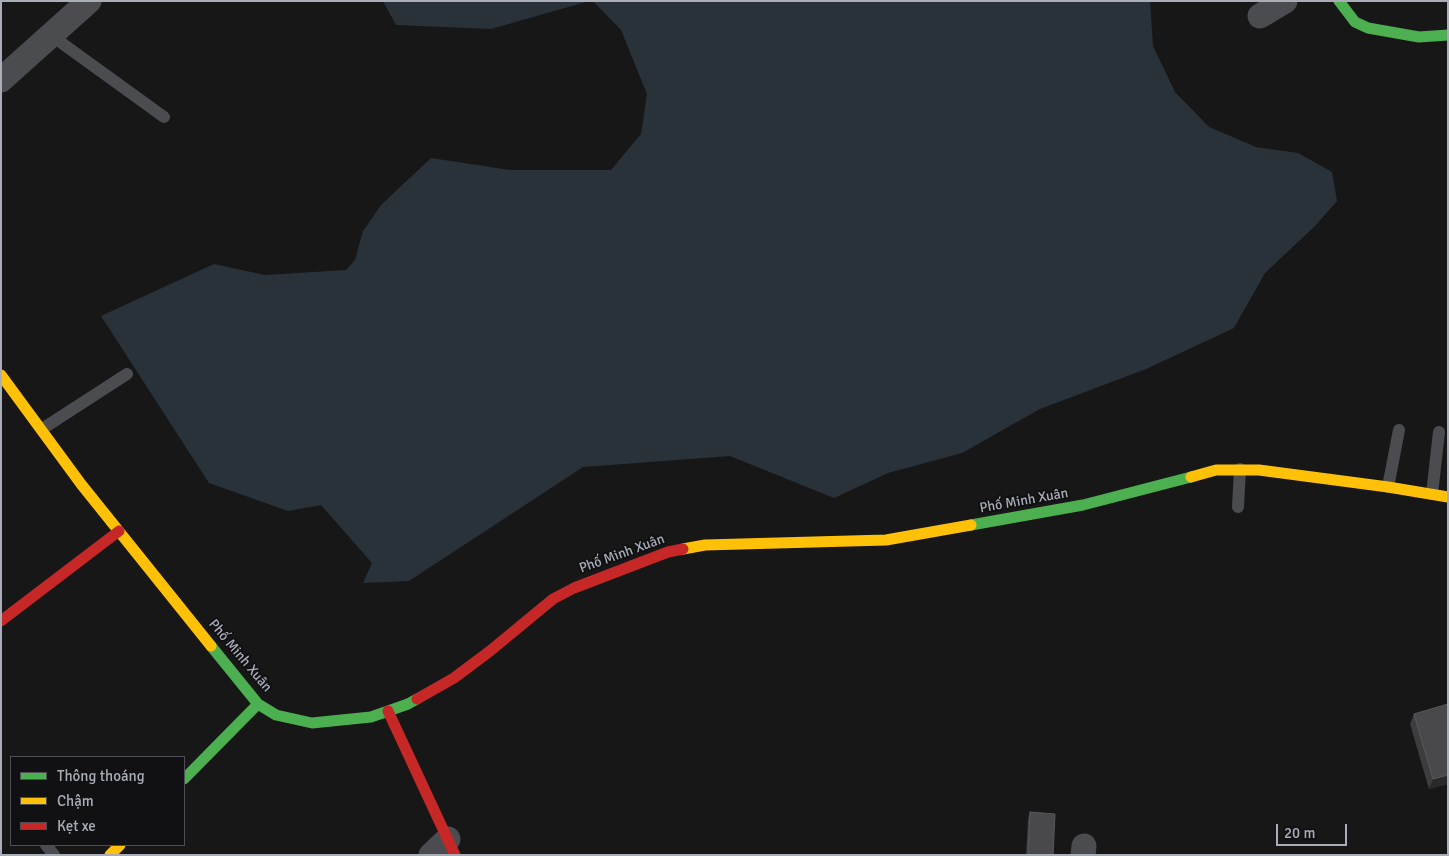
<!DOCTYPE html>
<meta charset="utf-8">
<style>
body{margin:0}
#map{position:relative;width:1449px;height:856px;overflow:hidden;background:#171717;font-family:Signika,sans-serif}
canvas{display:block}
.frame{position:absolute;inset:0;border:2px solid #a8adb8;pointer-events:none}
.legend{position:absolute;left:10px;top:756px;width:175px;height:90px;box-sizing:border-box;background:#111113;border:1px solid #4d4f55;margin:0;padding:6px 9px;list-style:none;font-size:15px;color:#a8adb8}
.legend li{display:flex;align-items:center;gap:10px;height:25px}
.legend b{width:25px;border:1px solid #4d4f55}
.scale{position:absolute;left:1276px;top:824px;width:71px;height:22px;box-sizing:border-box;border:2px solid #a8adb8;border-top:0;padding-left:6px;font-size:15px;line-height:18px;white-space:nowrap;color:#a8adb8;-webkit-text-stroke:4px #111113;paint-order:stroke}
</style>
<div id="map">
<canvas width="1449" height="856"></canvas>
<div class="frame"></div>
<ul class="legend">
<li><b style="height:6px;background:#4caf50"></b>Thông thoáng</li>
<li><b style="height:6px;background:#ffc107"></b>Chậm</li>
<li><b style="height:6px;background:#c62828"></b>Kẹt xe</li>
</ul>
<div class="scale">20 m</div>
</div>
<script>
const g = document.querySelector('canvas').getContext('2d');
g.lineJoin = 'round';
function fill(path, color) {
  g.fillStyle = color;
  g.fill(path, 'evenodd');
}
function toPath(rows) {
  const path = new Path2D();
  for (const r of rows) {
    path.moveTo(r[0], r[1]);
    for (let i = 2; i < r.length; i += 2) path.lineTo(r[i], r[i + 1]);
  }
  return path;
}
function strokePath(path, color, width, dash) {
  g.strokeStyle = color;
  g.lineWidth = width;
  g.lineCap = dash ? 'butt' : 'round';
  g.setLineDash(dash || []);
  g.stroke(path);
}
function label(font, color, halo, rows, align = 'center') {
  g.font = font + ' Signika,sans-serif';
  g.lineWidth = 4;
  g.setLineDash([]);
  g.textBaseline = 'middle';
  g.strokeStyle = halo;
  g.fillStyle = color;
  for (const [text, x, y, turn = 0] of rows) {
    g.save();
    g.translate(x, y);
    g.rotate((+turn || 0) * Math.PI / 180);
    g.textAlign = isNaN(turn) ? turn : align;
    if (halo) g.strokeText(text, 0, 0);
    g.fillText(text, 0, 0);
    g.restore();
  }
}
const water = toPath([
 [383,1,589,1,491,29,396,25],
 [593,1,1150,1,1153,46,1175,92,1209,127,1256,147,1298,153,1332,172,1337,201,1315,226,1265,273,1234,328,1146,369,1040,409,962,453,888,473,834,498,730,456,583,467,409,581,363,583,372,563,321,505,288,511,209,483,101,316,214,264,265,275,346,270,355,260,363,231,381,205,431,158,510,170,611,170,641,134,647,94,621,30]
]);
const lane = toPath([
 [52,36,164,117],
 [42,429,127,374],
 [1388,487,1399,430],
 [1432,494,1439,432],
 [1238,507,1240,469],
 [46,845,54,855]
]);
const street = toPath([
 [1260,16,1285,1],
 [1,80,89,1],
 [431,855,448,839],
 [1083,855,1084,846]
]);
const fast = toPath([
 [1339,1,1355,22,1368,28,1419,37,1448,35],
 [971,525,1083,505,1191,477],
 [211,646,258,704,276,715,312,723,371,717,408,704,417,699],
 [184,779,258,704]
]);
const slow = toPath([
 [1,375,81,484,211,646],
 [1191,477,1216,470,1259,470,1388,487,1448,497],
 [683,549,705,545,886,540,971,525],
 [110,855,120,845]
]);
const jam = toPath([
 [1,621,119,531],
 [417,699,454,678,490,651,553,599,574,588,668,552,683,549],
 [388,711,455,855]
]);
const wall = toPath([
 [1414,714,1448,784,1429,789,1410,724],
 [1030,812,1053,855,1026,855,1028,819]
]);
const shadedWall = toPath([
 [1448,775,1448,784,1429,789,1433,779]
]);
const building = toPath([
 [1448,704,1448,775,1433,779,1414,714,1448,704],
 [1030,812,1055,814,1053,855,1028,855,1030,812]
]);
const streetNames = [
 ["Phố Minh Xuân",1024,501,-10],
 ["Phố Minh Xuân",622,554,-20],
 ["Phố Minh Xuân",240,656,50]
];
fill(water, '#2a3239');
strokePath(lane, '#4b4c50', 12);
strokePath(street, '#4b4c50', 25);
strokePath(fast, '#4caf50', 11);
strokePath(slow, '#ffc107', 11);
strokePath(jam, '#c62828', 11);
fill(wall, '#3d3d3f');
fill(shadedWall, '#29292a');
fill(building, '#49494c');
strokePath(building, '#58595d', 1);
label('14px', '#a8adb8', '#111113', streetNames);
</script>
